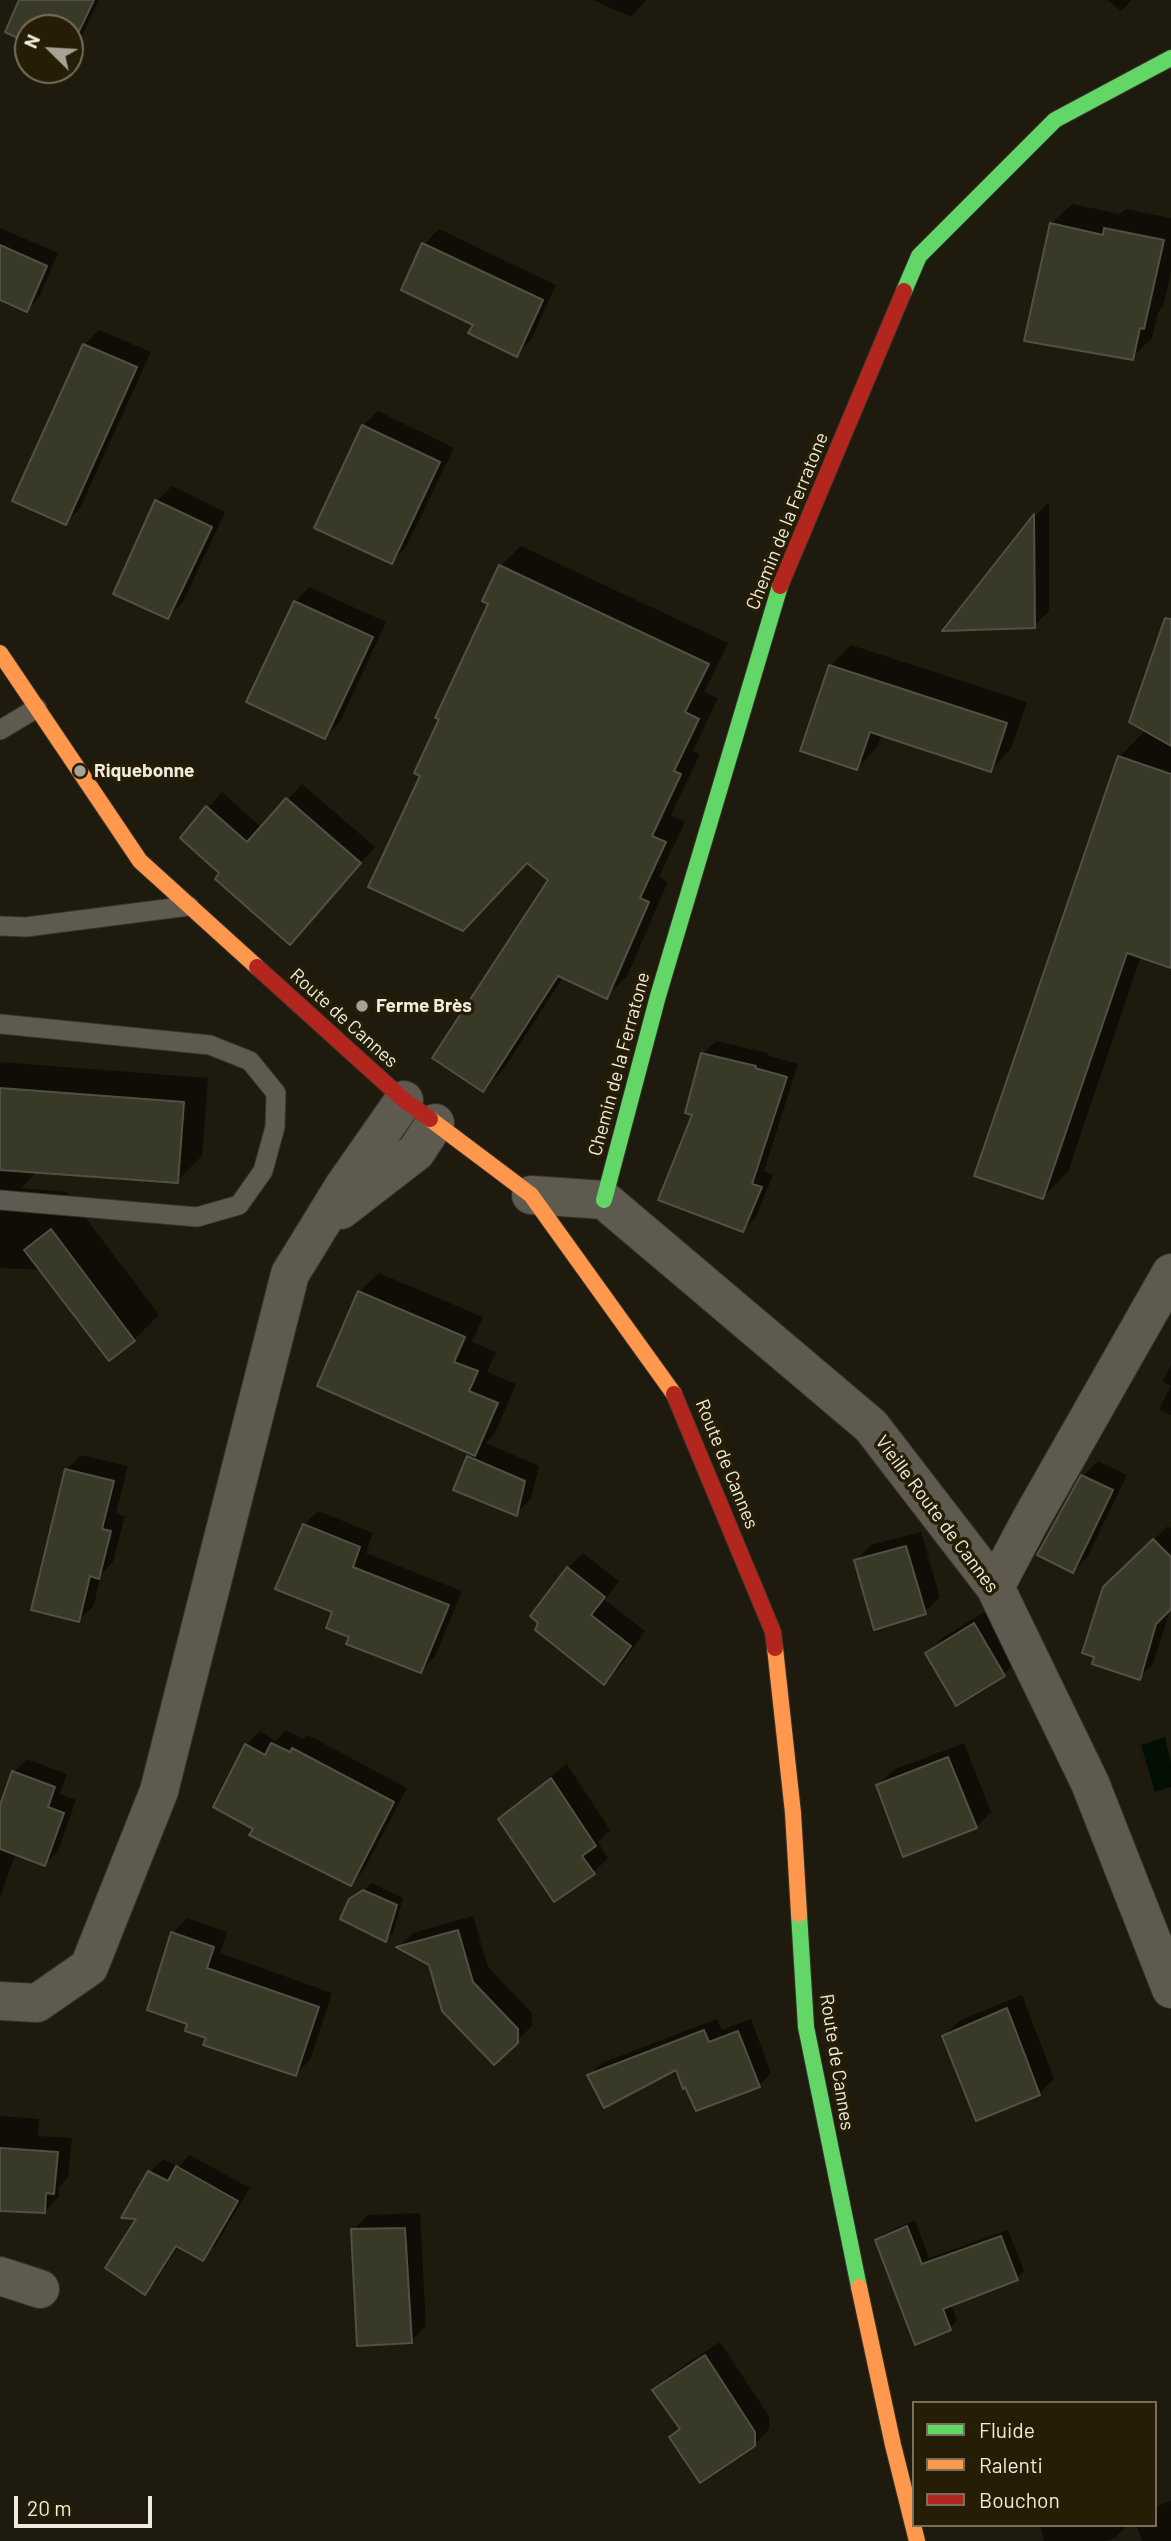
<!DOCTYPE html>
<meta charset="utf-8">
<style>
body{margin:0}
#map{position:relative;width:1171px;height:2541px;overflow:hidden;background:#1e1a0d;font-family:Barlow,sans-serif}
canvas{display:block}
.legend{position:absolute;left:912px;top:2401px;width:245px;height:126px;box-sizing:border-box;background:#251d06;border:2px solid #766f5c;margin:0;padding:9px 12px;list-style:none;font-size:21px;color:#f0ebdd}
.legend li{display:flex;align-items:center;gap:14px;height:35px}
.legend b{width:35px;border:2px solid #766f5c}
.north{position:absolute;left:14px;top:14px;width:70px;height:70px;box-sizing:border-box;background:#251d06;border:2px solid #766f5c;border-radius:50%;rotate:294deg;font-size:19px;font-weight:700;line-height:28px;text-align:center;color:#f0ebdd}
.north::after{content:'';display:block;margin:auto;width:24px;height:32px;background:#a6a294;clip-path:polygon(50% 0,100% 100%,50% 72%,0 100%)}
.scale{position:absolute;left:14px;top:2496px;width:138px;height:32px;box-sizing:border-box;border:4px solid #f0ebdd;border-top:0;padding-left:9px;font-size:21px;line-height:24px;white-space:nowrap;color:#f0ebdd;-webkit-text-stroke:5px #251d06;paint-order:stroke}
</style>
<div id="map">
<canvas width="1171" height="2541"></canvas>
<ul class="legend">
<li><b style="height:9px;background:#63d668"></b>Fluide</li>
<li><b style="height:9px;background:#ff974d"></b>Ralenti</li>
<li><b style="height:9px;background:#b3261e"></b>Bouchon</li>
</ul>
<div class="north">N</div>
<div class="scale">20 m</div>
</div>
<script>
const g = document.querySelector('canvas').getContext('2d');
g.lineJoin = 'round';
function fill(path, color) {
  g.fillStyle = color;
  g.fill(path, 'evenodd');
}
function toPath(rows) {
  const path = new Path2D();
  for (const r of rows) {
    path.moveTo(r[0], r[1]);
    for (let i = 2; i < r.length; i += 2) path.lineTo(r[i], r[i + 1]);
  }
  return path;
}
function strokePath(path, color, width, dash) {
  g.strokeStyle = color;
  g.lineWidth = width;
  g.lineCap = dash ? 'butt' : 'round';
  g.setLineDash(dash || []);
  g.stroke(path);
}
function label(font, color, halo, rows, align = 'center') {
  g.font = font + ' Barlow,sans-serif';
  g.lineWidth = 7;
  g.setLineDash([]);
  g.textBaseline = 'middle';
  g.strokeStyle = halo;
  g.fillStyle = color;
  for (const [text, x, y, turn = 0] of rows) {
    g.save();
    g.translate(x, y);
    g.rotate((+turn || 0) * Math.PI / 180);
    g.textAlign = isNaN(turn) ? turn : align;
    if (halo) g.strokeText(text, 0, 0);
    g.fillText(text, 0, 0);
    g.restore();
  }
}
const water = toPath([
 [1165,1737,1171,1763,1171,1787,1155,1792,1141,1745]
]);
const shadow = toPath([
 [20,0,99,0,82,36,70,48,70,28,28,28,28,41],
 [593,0,646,0,631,17],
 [1107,0,1132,0,1121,11],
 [1072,204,1120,214,1126,209,1171,218,1171,272,1163,307,1158,312,1152,338,1132,358,1051,224],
 [0,228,58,253,39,298,26,310,0,298],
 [439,229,556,285,531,340,516,355,475,324,424,244],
 [99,330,151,352,80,508,65,523,84,345],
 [378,411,454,448,406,547,392,562,363,426],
 [172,486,225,512,183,602,168,617,116,594,157,501],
 [1049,502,1049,611,1034,626,946,629,1036,515],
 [521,546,728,643,704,692,718,698,693,751,700,754,671,815,685,822,659,877,668,882,627,976,606,997,563,977,504,1069,483,1089,551,879,422,775,491,604,500,566],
 [309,587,386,622,340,722,325,737,295,602],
 [1171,625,1171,967,1141,956,1068,1172,1043,1197,1119,757,1146,730],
 [851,645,1027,702,1011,749,990,770,882,734,877,747,857,768,830,666],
 [302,784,375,847,304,928,182,838,222,792,262,828],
 [716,1041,768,1053,767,1055,798,1064,764,1171,773,1175,756,1217,743,1230,695,1114,703,1054],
 [0,1062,208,1078,202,1156,177,1181,38,1171,21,1188,66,1192,159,1315,134,1340,109,1359,41,1270,0,1268],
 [379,1273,483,1317,472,1342,496,1352,487,1372,516,1384,494,1435,486,1443,539,1466,531,1499,516,1514,469,1457,472,1454,359,1292],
 [1171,1365,1171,1415,1159,1409,1171,1386,1162,1382],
 [81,1455,128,1466,116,1514,125,1516,113,1562,101,1574,94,1605,79,1620,66,1470],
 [1098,1461,1127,1475,1088,1556,1073,1571,1083,1476],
 [318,1511,373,1533,366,1553,462,1591,435,1656,421,1671,352,1636,304,1525],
 [1168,1526,1171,1529,1171,1607,1153,1664,1139,1678,1105,1588],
 [921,1532,940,1597,925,1612,856,1560,871,1545],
 [583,1553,619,1581,605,1600,645,1631,619,1668,604,1682,532,1616,568,1568],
 [989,1609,1019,1659,1004,1674,956,1704,927,1653,942,1638],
 [286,1730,303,1739,308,1735,407,1788,364,1870,350,1884,256,1828,246,1745,260,1731,276,1741],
 [964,1743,991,1812,976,1827,878,1785,893,1770],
 [27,1759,67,1774,60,1794,76,1800,58,1851,45,1864,16,1853,0,1897,0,1805,14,1772],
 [567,1764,610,1830,598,1842,608,1858,593,1873,501,1819,516,1804],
 [372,1883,403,1898,393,1933,386,1940,351,1900],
 [473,1916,488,1967,532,2013,532,2026,494,2063,431,1963,399,1947,413,1933],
 [187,1918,227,1932,220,1953,332,1993,310,2060,296,2074,208,2037,189,2023,173,1933],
 [1022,1995,1054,2079,1039,2094,944,2036,959,2021],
 [717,2019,722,2030,751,2019,771,2073,759,2085,677,2068,589,2075,602,2063],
 [0,2116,39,2119,38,2136,72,2138,68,2178,59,2187,59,2197,44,2212,0,2209],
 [190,2155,250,2188,215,2246,202,2258,179,2246,157,2280,145,2293,139,2218,124,2217,150,2172,163,2159,178,2167],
 [420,2213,426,2326,411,2341,353,2230,368,2215],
 [915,2220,929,2258,1008,2230,1024,2271,1017,2279,951,2304,957,2321,950,2328,877,2240,885,2233],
 [720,2342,769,2416,769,2429,754,2445,671,2437,681,2427,655,2390,670,2375],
 [1171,2501,1171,2541,1142,2541,1136,2525,1155,2525,1155,2507],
 [1040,2525,1128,2525,1115,2538,1106,2541,1044,2541]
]);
const building = toPath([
 [19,0,94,0,70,50,70,28,28,28,28,43,5,32,19,0],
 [1050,223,1103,235,1104,228,1164,240,1144,329,1140,328,1133,360,1024,341,1050,223],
 [422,243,543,300,517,357,468,333,473,325,401,290,422,243],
 [0,245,47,266,27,312,0,300,0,245],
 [83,344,137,367,66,525,12,501,83,344],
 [362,425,440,462,392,564,314,528,362,425],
 [155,500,212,527,168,619,113,594,155,500],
 [1034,514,1035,628,942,631,1034,514],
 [499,565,709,664,685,712,699,719,674,771,681,774,652,836,666,842,640,898,649,902,607,999,558,976,483,1092,432,1058,548,880,527,863,463,931,368,887,420,776,414,773,439,719,435,718,488,604,482,601,499,565],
 [294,601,373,637,325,739,246,702,294,601],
 [1165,618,1171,619,1171,746,1129,722,1165,618],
 [829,665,1007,723,991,772,870,732,857,770,800,751,829,665],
 [1118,756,1171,774,1171,968,1127,953,1043,1199,974,1176,1118,756],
 [286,798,361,863,290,945,215,879,219,873,180,838,206,806,247,842,286,798],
 [701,1053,756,1066,755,1068,787,1077,752,1184,762,1187,743,1232,658,1200,692,1115,685,1113,701,1053],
 [0,1088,184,1102,178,1183,0,1170,0,1088],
 [51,1229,135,1341,109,1361,24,1250,51,1229],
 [358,1291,465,1337,454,1362,478,1371,469,1391,498,1403,475,1456,317,1386,358,1291],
 [467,1456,525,1481,517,1516,453,1490,467,1456],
 [65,1469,114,1481,102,1529,111,1531,99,1579,90,1576,79,1622,31,1610,65,1469],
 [1081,1475,1113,1490,1073,1573,1037,1555,1081,1475],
 [303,1524,360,1547,353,1567,449,1605,421,1673,346,1644,349,1637,326,1628,332,1612,275,1589,303,1524],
 [1153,1539,1171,1557,1171,1609,1156,1624,1140,1680,1092,1664,1094,1657,1082,1653,1103,1587,1153,1539],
 [906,1546,926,1614,874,1630,854,1560,906,1546],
 [567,1567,605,1597,591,1615,631,1646,604,1685,535,1630,538,1623,530,1616,567,1567],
 [974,1623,1005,1676,956,1706,925,1653,974,1623],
 [271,1743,290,1752,292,1748,394,1802,351,1886,249,1835,253,1829,213,1807,245,1744,265,1755,271,1743],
 [948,1757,977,1828,903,1857,876,1785,948,1757],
 [12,1771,55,1787,48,1807,64,1813,45,1866,0,1849,0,1805,12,1771],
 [551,1778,596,1846,582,1856,595,1874,554,1902,498,1819,551,1778],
 [363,1890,397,1905,386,1942,340,1919,349,1899,363,1890],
 [458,1930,473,1982,518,2029,518,2043,494,2065,442,2011,429,1965,396,1947,458,1930],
 [171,1932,214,1947,207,1968,319,2007,296,2076,203,2045,206,2038,185,2031,187,2024,147,2010,171,1932],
 [1007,2008,1040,2095,976,2121,942,2036,1007,2008],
 [704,2030,709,2042,738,2031,760,2087,696,2111,685,2087,683,2089,676,2070,604,2108,587,2075,704,2030],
 [0,2148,58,2152,54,2194,46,2193,45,2213,0,2211,0,2148],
 [176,2166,238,2201,203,2261,176,2246,145,2295,105,2268,136,2219,121,2218,148,2171,168,2181,176,2166],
 [907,2226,922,2264,1001,2236,1018,2280,943,2309,951,2330,915,2345,875,2240,907,2226],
 [405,2228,412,2343,357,2346,351,2229,405,2228],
 [705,2355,755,2432,755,2446,700,2483,669,2437,680,2429,652,2390,705,2355]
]);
const lane = toPath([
 [0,730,37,708],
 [0,926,26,927,189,906],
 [0,1024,210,1045,250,1061,276,1093,275,1127,263,1171,239,1205,197,1217,0,1200]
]);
const street = toPath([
 [531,1195,604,1200,871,1426,995,1587,1090,1783,1171,1989],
 [341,1210,416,1152,435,1123],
 [995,1587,1030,1521,1171,1273],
 [0,2001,37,2003,89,1967,159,1791,290,1274,344,1186,404,1100],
 [0,2276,40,2289]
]);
const fast = toPath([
 [904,291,919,256,1055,120,1171,58],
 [604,1200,658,996,780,586],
 [799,1914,806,2027,859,2287]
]);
const slow = toPath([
 [0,653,140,861,257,967],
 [430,1119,531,1195,674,1394],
 [775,1648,793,1813,799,1914],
 [859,2287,893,2445,917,2541]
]);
const jam = toPath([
 [780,586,904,291],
 [257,967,404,1100,430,1119],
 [674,1394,773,1632,775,1648]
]);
const markers = [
 [80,771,7,"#a6a294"],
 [362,1006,7,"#a6a294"]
];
const streetNames = [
 ["Chemin de la Ferratone",787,521,-68],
 ["Route de Cannes",344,1018,42],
 ["Chemin de la Ferratone",619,1064,-75],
 ["Route de Cannes",727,1464,68],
 ["Vieille Route de Cannes",937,1514,53],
 ["Route de Cannes",837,2062,81]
];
const poiNames = [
 ["Riquebonne",94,771],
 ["Ferme Brès",376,1006]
];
fill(water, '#030f03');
fill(shadow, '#0007');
fill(building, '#393928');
strokePath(building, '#505045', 2);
strokePath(lane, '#36332b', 21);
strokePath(street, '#36332b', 40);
strokePath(fast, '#36332b', 18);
strokePath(slow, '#36332b', 18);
strokePath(jam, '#36332b', 18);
strokePath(lane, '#5e5a50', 19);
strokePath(street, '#5e5a50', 38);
strokePath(fast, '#63d668', 16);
strokePath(slow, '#ff974d', 16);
strokePath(jam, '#b3261e', 16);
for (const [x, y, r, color] of markers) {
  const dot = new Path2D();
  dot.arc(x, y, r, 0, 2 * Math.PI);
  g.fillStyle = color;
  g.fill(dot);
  strokePath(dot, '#251d06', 2.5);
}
label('19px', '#f0ebdd', '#251d06', streetNames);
label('bold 19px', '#f0ebdd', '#251d06', poiNames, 'left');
</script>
